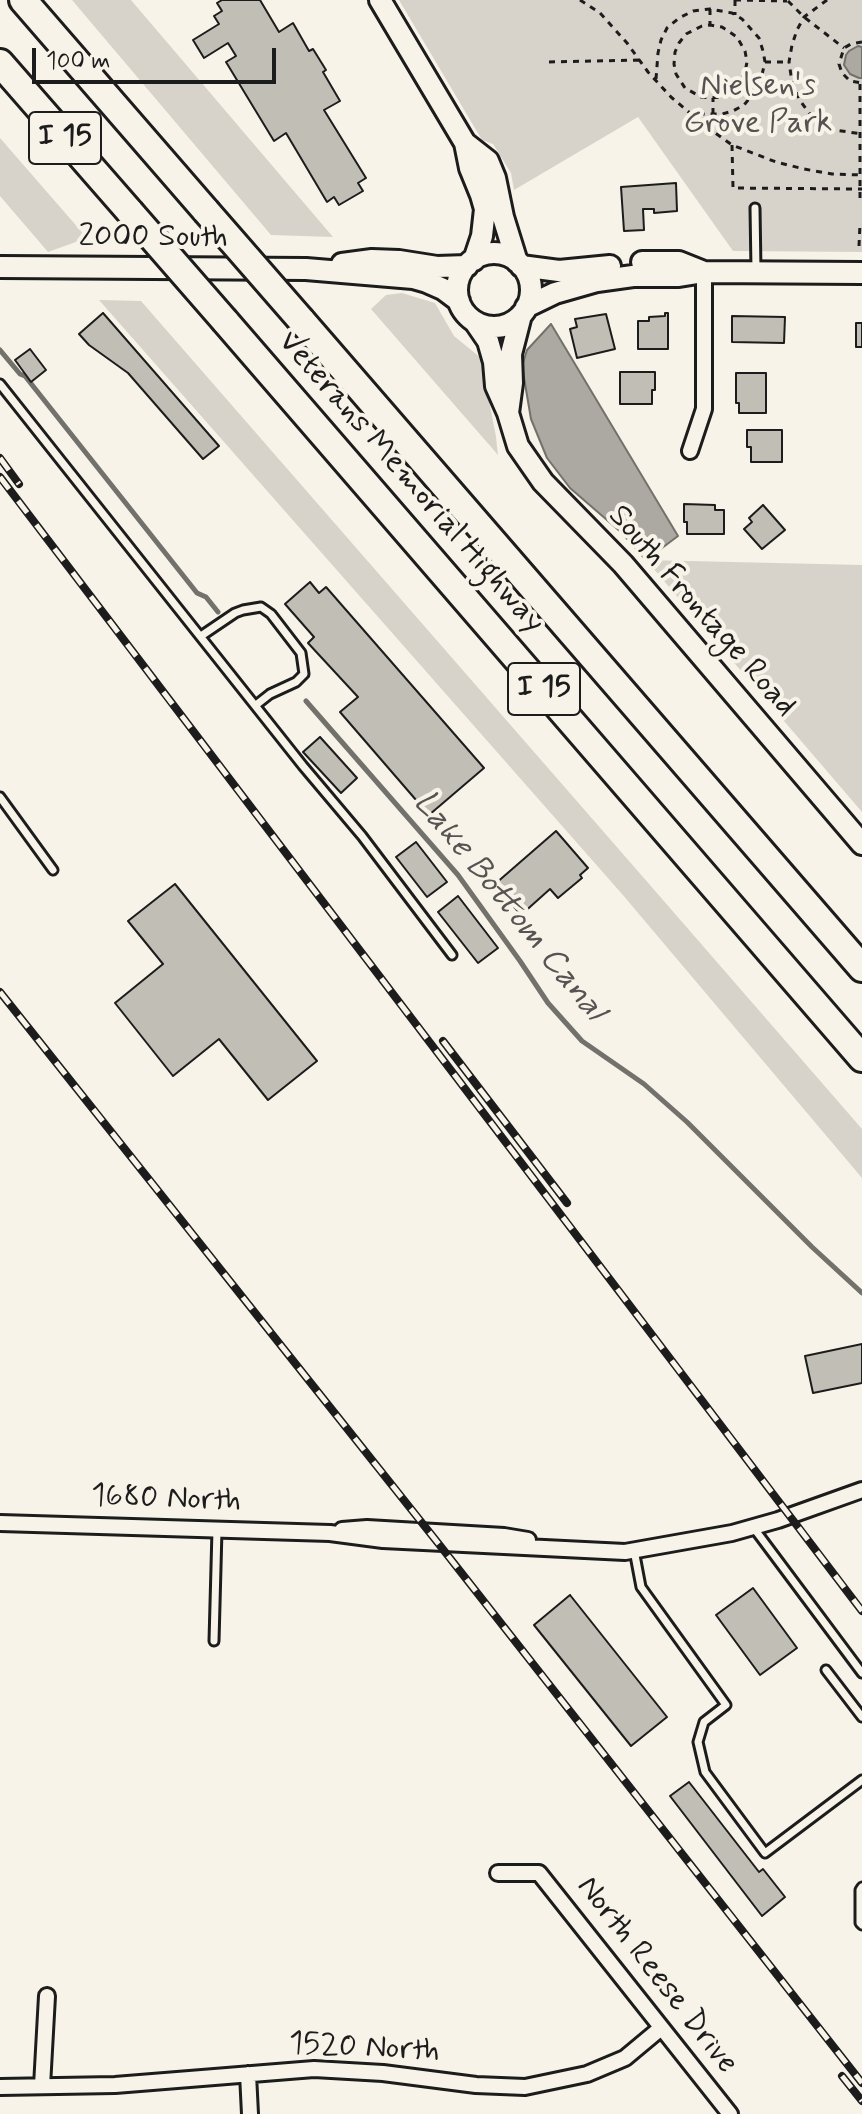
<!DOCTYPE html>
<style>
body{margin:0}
#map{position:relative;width:862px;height:2114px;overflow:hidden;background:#f7f3e8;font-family:Mynerve,sans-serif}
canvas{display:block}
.scale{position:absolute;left:32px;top:48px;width:244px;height:36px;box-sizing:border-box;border:4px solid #1c1c1c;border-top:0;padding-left:10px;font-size:24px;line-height:28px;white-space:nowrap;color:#1c1c1c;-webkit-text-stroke:6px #f7f3e8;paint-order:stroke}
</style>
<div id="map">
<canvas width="862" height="2114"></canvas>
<div class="scale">100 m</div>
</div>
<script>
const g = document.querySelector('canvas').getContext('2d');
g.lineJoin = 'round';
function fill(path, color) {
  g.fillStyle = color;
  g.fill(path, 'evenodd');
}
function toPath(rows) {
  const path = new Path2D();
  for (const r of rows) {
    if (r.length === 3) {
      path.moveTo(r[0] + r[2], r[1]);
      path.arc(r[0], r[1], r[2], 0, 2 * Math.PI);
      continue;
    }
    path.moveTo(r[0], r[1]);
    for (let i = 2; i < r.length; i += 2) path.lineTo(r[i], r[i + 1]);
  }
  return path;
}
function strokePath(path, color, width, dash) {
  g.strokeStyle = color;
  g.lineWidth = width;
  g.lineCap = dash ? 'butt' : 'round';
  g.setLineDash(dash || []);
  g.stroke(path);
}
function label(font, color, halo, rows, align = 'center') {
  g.font = font + ' Mynerve,sans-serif';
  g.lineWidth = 8;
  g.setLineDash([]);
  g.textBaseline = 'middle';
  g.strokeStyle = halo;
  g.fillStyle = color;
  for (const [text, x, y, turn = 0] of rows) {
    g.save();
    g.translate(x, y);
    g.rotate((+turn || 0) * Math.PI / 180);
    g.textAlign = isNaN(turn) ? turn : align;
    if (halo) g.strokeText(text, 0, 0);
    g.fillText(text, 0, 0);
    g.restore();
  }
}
const green = toPath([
 [72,0,131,0,333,237,271,235],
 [399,0,862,0,862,252,733,251,638,117,514,190,511,173,493,144,482,140],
 [0,138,87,238,48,252,0,196],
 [402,293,435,303,454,336,481,358,496,437,498,455,371,309,386,295],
 [99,300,141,301,643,877,862,1129,862,1178,622,894],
 [646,560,862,565,862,812]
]);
const water = toPath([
 [858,46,862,47,862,78,859,78,850,74,844,65,846,55,849,51,858,46],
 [551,324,678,536,646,560,622,533,570,488,547,458,531,419,522,366,527,350,551,324]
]);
const stream = toPath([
 [0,350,20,374,25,376,197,593,206,597,218,612],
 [306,701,458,875,520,961,548,1003,582,1041,644,1084,687,1122,812,1247,862,1293]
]);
const building = toPath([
 [222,0,260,0,279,32,293,23,309,51,313,49,326,70,323,72,340,101,324,110,366,178,358,183,363,191,339,205,334,197,327,202,286,133,274,141,226,62,236,56,228,43,204,58,193,40,219,24,214,16,222,11,217,3,222,0],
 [676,183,677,211,654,213,654,209,643,209,644,230,624,231,621,187,676,183],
 [103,313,219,446,203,459,128,373,89,345,79,334,103,313],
 [665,313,668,313,668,349,638,349,638,321,649,321,649,317,665,316,665,313],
 [606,314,615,349,577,358,570,329,577,327,575,319,606,314],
 [732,316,785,317,784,343,732,342,732,316],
 [856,323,862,323,862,347,856,347,856,323],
 [30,349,46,370,31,382,15,360,30,349],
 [620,372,655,372,655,390,652,390,652,404,620,404,620,372],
 [736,373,766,373,766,413,739,413,739,403,736,403,736,373],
 [747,430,782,430,782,462,751,462,751,447,747,447,747,430],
 [684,504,715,505,715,510,724,510,724,534,687,534,687,522,684,522,684,504],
 [763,505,785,530,762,549,744,529,752,522,749,518,763,505],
 [310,582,319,593,326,587,484,768,429,815,340,712,358,697,308,643,314,637,285,604,310,582],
 [320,737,357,778,341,793,303,752,320,737],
 [556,831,588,868,580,875,582,878,558,898,550,889,521,915,495,884,556,831],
 [416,842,447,882,427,897,396,857,416,842],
 [175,884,317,1061,268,1100,219,1039,173,1076,115,1003,163,964,128,921,175,884],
 [458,896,498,948,478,963,438,912,458,896],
 [862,1344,862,1383,813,1393,805,1356,862,1344],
 [753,1588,797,1648,760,1675,716,1615,753,1588],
 [570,1595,667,1717,631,1746,534,1625,570,1595],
 [689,1782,759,1872,763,1869,785,1897,762,1916,670,1796,689,1782]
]);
const path = toPath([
 [580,0,600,13,627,43,648,72,671,97,704,125,732,145,776,162,804,169,832,174,862,175],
 [735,0,787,1],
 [735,0,735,15],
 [827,0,804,17,797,30,792,45,789,62,792,82,799,99,809,113,821,122,835,130,862,134],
 [788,1,804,17,844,48],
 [710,9,710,25,702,26,686,34,679,43,675,52,674,64,676,74,685,88,701,97,710,98,721,97,739,85,745,72,747,62,745,51,737,37,722,27,710,25],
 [862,42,851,44,844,48,839,64,842,73,850,81,862,83],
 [549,62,639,60],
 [765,62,789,62],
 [656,79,658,53,661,40,667,28,679,18,693,11,710,9,732,13,742,19,759,38,763,51,765,62,759,87,744,105,733,111,722,114,692,114],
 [860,84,860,201],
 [713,114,713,98],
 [732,145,733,188,862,189],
 [859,246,860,224]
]);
const lane = toPath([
 [755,208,756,270],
 [0,384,303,766,362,836,452,955],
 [201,636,235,613,243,610,261,607,271,614,301,653,304,674,296,682,270,694,256,705],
 [0,797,53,870],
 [753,1527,862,1673],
 [634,1550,641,1587,726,1705,704,1722,698,1742,705,1772,765,1853,862,1780],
 [214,1641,217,1530],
 [826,1670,862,1717],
 [862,1887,860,1890,860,1923,862,1925]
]);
const street = toPath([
 [690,451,704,409,704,272],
 [0,1523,330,1533,383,1540,625,1552,732,1533,778,1520,862,1490],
 [342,1530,367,1528,504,1536,528,1540],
 [498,1873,539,1873,730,2114],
 [248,2074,250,2114],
 [42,2086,47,1996],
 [0,2087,115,2085,314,2069,383,2073,476,2085,525,2087,587,2074,625,2058,661,2028]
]);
const secondary = toPath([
 [380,0,465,143,470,168,481,195,485,209,482,236,474,260],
 [465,143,488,161,495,178,503,217,517,262],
 [494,290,37],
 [642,262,679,262,704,272],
 [342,264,372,260,399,261,437,267,467,266],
 [521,266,559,271,610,266],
 [0,267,306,269,413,278,427,282,443,289,459,301],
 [526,307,555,293,597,281,633,276,679,276,704,272,862,273],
 [475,322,488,341,494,362,496,386,508,413,518,446,543,482,623,564,862,844],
 [508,413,512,383,511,354,521,315]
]);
const highway = toPath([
 [23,0,206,211],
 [0,63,130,212],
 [301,320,862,968],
 [225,321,862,1058]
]);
const rail = toPath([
 [0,458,19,484],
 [0,477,862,1611],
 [0,992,438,1543,862,2083],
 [443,1041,567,1203],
 [842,2076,862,2101]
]);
const highwayBridge = toPath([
 [206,211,301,320],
 [130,212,225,321]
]);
const shields = [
 [65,138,72],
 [544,689,72]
];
const shieldNames = [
 ["I 15",65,138],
 ["I 15",544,689]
];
const parkNames = [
 ["Nielsen's",758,87],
 ["Grove Park",758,124]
];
const streetNames = [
 ["2000 South",153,238],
 ["Veterans Memorial Highway",410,483,49],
 ["South Frontage Road",701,612,49],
 ["1680 North",166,1500,2],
 ["North Reese Drive",656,1976,52],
 ["1520 North",364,2049,3]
];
const waterNames = [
 ["Lake Bottom Canal",508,907,51]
];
fill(green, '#d7d3cb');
fill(water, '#aca9a2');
strokePath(water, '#72716c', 2);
strokePath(stream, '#72716c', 5);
fill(building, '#c0beb5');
strokePath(building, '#1c1c1c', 2);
strokePath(lane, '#1c1c1c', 13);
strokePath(street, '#1c1c1c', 20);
strokePath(secondary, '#1c1c1c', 26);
strokePath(highway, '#1c1c1c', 32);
strokePath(path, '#1c1c1c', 3, [6, 6]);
strokePath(lane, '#f7f3e8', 7);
strokePath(street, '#f7f3e8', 14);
strokePath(secondary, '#f7f3e8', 20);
strokePath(highway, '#f7f3e8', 26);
strokePath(rail, '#1c1c1c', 8);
strokePath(rail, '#f7f3e8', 5, [15]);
strokePath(highwayBridge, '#1c1c1c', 32, []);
strokePath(highwayBridge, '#f7f3e8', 26);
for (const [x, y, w] of shields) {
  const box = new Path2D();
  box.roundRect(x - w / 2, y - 26, w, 52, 6);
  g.fillStyle = '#f7f3e8';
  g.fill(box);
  strokePath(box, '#1c1c1c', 2);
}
label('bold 30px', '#1c1c1c', null, shieldNames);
label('32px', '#545351', '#f7f3e8', parkNames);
label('32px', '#1c1c1c', '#f7f3e8', streetNames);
label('italic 34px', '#565452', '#f7f3e8', waterNames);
</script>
